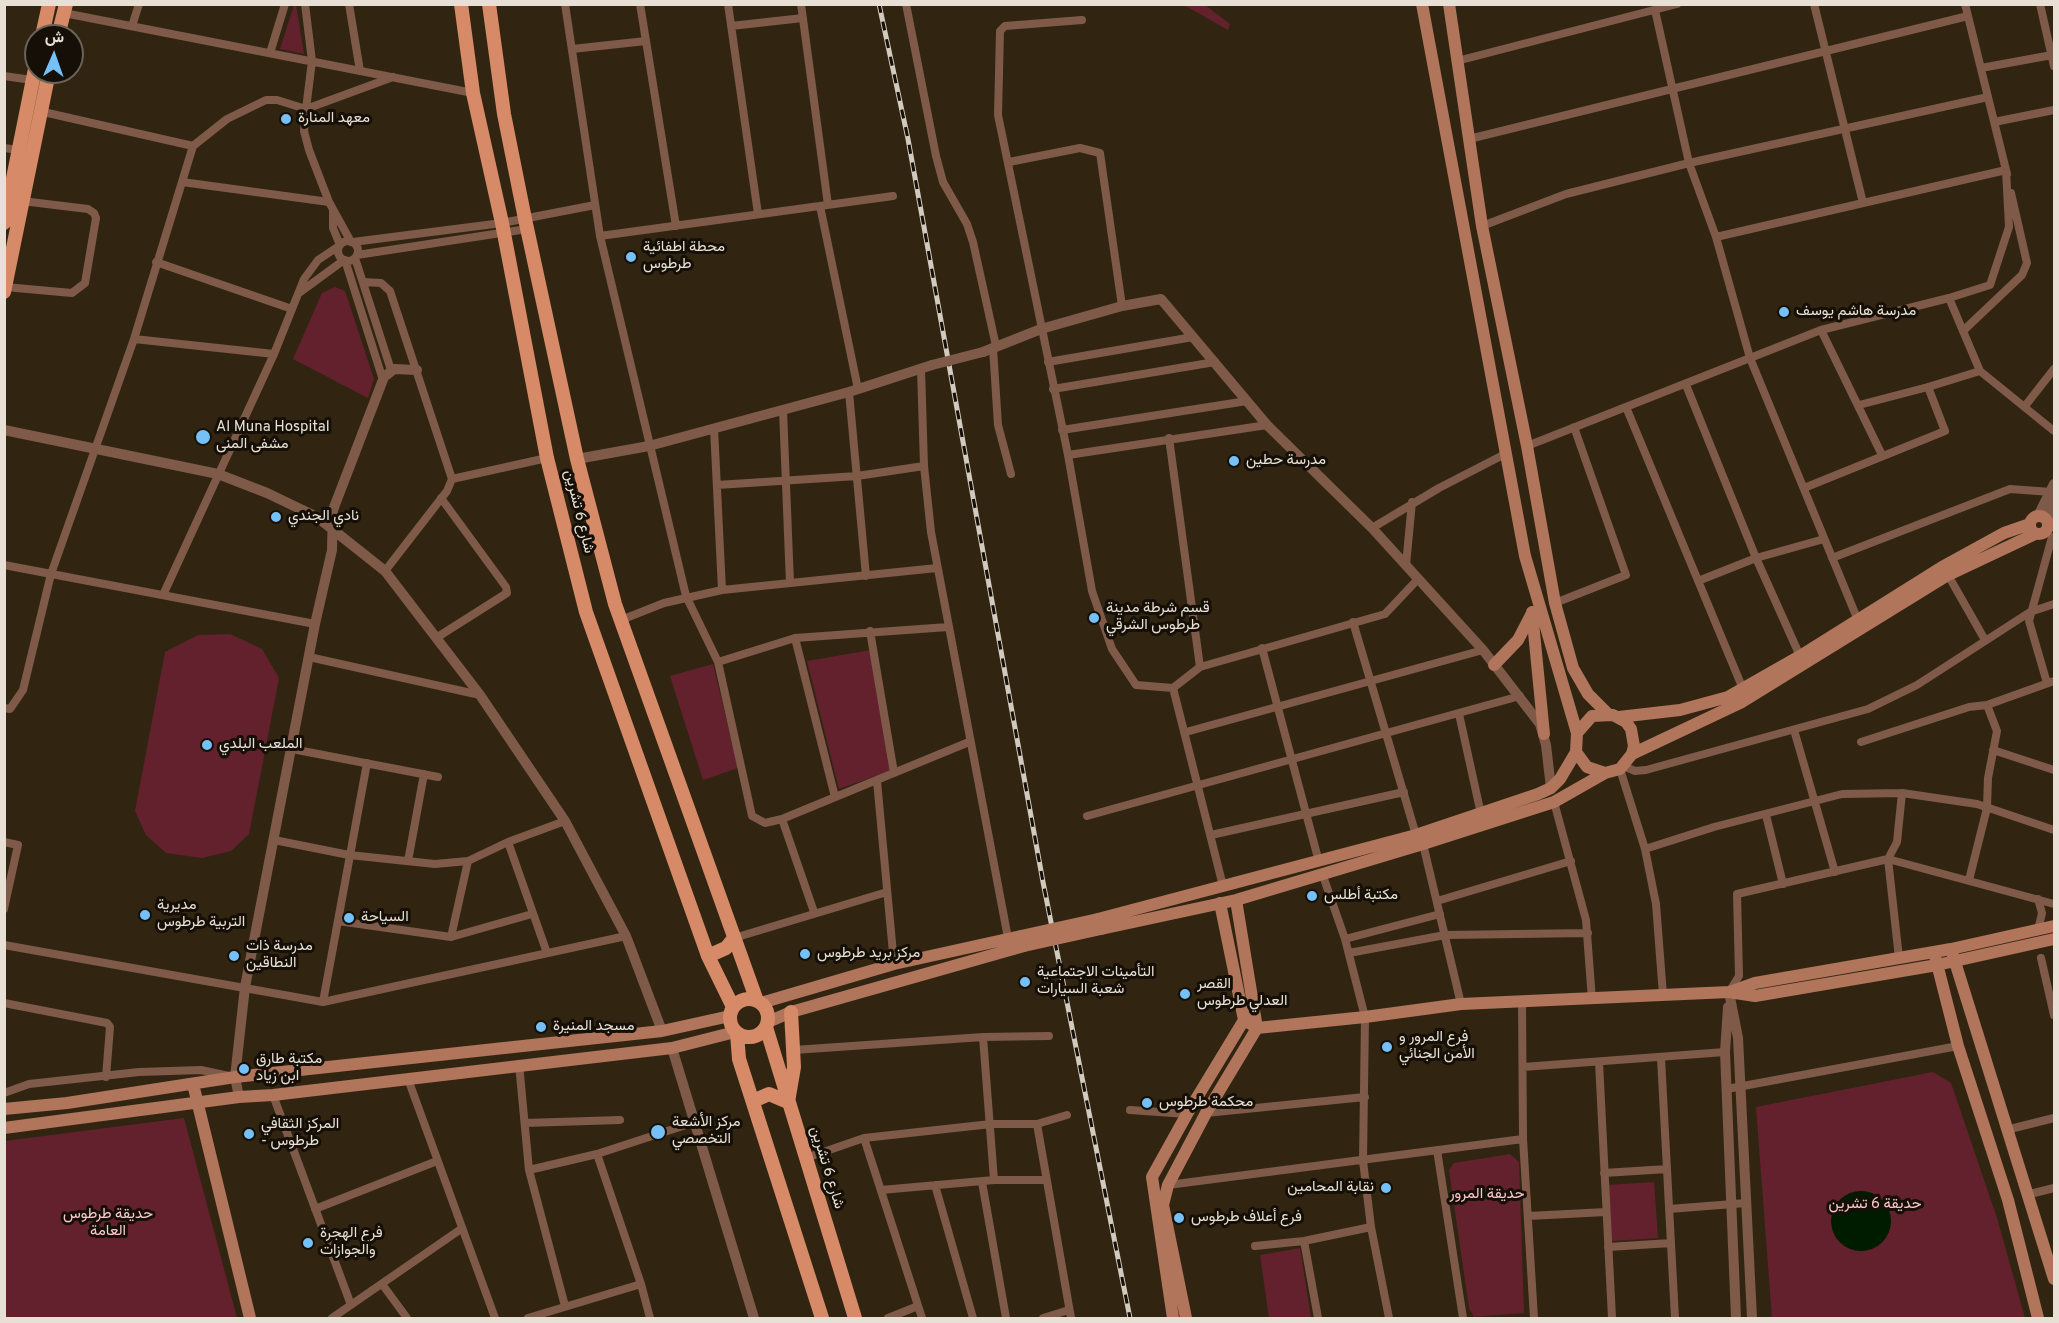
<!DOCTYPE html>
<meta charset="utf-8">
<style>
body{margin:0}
#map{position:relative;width:2059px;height:1323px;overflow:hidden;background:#312512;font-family:Overpass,Vazirmatn,sans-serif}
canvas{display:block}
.frame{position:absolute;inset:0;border:6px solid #e8e0d4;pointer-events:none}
.north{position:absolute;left:24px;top:24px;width:60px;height:60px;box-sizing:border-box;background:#150f07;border:2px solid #696359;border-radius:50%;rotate:2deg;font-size:16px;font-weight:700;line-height:24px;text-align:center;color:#e8e0d4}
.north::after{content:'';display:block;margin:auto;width:21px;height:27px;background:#75c0f6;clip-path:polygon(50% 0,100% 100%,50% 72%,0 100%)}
</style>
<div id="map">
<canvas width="2059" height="1323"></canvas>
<div class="frame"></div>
<div class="north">ش</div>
</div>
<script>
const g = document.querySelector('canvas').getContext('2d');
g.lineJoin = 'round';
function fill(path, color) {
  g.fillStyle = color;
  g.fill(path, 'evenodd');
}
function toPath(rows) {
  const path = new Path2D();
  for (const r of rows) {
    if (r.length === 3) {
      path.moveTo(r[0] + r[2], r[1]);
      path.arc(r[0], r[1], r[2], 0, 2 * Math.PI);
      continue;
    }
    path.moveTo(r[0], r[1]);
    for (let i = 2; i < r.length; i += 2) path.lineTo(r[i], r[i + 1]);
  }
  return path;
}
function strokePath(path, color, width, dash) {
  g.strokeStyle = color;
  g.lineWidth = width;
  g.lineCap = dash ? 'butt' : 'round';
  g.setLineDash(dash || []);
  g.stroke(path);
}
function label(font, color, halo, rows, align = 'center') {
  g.font = font + ' Overpass,Vazirmatn,sans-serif';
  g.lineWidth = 6;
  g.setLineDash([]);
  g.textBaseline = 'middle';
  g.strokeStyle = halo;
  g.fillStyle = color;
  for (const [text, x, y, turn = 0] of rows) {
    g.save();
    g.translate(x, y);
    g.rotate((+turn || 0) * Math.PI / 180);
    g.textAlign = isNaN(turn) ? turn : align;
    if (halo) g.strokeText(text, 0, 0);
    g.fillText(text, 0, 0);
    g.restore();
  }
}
const green = toPath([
 [294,5,296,5,304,54,280,49],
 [1184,5,1205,5,1230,24,1228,30],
 [335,287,345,291,374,379,368,398,293,359,322,293],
 [230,634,262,649,279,678,249,834,231,851,202,858,166,853,146,835,135,811,165,652,198,635],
 [871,650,892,770,839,789,807,661],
 [713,664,738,768,703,780,670,676],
 [1933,1072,1951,1083,1997,1218,2025,1318,1772,1318,1756,1107],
 [184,1118,237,1318,5,1318,5,1141],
 [1510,1154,1519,1162,1524,1313,1474,1317,1469,1308,1449,1170,1454,1163],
 [1654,1182,1658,1238,1612,1241,1608,1185],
 [1300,1248,1311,1318,1269,1318,1260,1255]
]);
const water = toPath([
 [1861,1221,30]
]);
const minor = toPath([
 [349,4,360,71],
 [565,4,600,236,686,596,718,662,752,816,765,823,782,819,969,742],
 [640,4,676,226],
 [728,4,758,214],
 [801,4,828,205],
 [906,4,936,156,943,182,967,224,973,242,996,346],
 [1814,4,1863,203],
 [2040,4,2054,66],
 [1655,10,1689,163,1716,237,1750,358,1857,618],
 [64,13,473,93],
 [1082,20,1005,26,1000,31,998,115,1068,455,1092,591,1112,649,1136,685,1173,688,1200,667,1385,614,1418,579],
 [132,26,139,4],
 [731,26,803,18],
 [572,49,646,41],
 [270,53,285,4],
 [1457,61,1677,4],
 [1981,68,2052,55],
 [4,76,32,80],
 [39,111,193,146],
 [1994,122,2054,110],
 [1469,139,1968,16],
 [4,148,19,150],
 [1009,162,1080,148,1100,153,1122,306],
 [182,182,329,202],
 [820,206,858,389],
 [333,210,333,228,340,245],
 [1482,226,1566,194,1689,163,1988,97],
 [600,236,893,196],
 [1716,237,2006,170,2007,174],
 [348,251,10],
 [351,242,329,202,309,150,304,131,306,109,393,77],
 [353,242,502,223,595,205],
 [357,255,527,229],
 [355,258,391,370],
 [345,260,383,380],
 [156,262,292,309],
 [363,282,381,283,390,291,452,479,447,491,385,571],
 [5,287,72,293,85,283,96,218,94,213,88,209,22,201],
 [299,293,344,260],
 [1821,330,1882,455],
 [1963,331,2022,275,2027,263,2011,193],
 [134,339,274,354],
 [993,348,998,425,1011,474],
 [1048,362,1193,337],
 [921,369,924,466,931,532,1008,938],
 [1980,371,2054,431],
 [1686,385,1756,558,1800,656],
 [1053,389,1215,362],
 [849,392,866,576],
 [1859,405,1928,387,1980,371,1949,298],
 [2025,406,2054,369],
 [1626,407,1743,689],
 [783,410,790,583],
 [714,428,722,590],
 [1062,430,1247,401],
 [1169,438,1200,667],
 [1527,446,1821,330,1949,298,1990,285,2009,227,2006,170,1965,4],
 [1068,455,1267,425],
 [452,479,547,458],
 [717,485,857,476,924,466],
 [1804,488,1945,431,1928,387],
 [1372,528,1439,488,1507,453],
 [1832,558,2010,489,2051,492],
 [4,565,315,624],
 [1406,565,1412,502],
 [1948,575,1985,640],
 [1698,581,1756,558,1824,539],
 [163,595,274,354,304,279,318,260,339,246],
 [1555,603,1626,575,1574,427],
 [621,620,664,603,722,590,937,568],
 [1353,622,1416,835],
 [870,631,894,773],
 [436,638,507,593,506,587,441,498],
 [795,638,835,797],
 [1262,648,1319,862],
 [309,657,480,695],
 [718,662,795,638,948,627],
 [2047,683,2029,621,2052,537],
 [1173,688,1223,886],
 [4,708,10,709,23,690,51,574,134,339,193,146,227,119,266,100,277,100,306,109,312,61,305,4],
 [1459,714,1481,814],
 [1794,730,1835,872],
 [1186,732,1483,650],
 [1861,742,1969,707,1987,705,2054,681],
 [292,749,438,777],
 [1993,750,2054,770],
 [1623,766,1635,771,1646,770,1868,709,1917,685,2030,612,2054,604],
 [1620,769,1645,849,1656,904,1663,995],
 [877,781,894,964],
 [1554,802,1586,920,1592,1000],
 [1766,815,1783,884],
 [1087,816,1520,696],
 [782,819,814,912],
 [1211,835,1404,792],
 [274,840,349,855,435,864,468,861,508,842,565,821],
 [4,842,18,845,4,909],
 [508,842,547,953],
 [1423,844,1461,1004],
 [1645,849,1714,827,1842,794,1902,793],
 [408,861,424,774],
 [1322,873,1345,939,1365,1017,1363,1161,1371,1227,1389,1318],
 [1969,880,1987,808,1988,778,1997,731,1987,705],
 [2038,899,2042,913,2038,930],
 [1437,901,1571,861],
 [338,921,451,937,532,914],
 [451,937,468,861],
 [734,938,887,892],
 [1345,939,1440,914],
 [4,945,323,1002,626,936],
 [1349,953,1445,935,1588,933],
 [1899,958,1888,859,1897,842,1902,793,1977,804,2054,830],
 [2041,958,2054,1015],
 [1729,992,1739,976,1737,894,1888,859,2054,904],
 [1522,1001,1523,1139,1534,1318],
 [323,1002,367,763],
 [4,1003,107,1023,110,1027,106,1077],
 [983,1037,994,1180],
 [794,1050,983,1037,1049,1036],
 [1661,1058,1675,1318],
 [1599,1062,1612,1318],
 [519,1064,529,1170,565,1306],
 [1523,1067,1725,1052],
 [408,1079,495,1318],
 [1727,1089,1958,1046],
 [4,1093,29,1084,139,1072,201,1070,229,1076],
 [273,1095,351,1305],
 [1130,1110,1187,1114],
 [1206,1113,1365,1097],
 [525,1123,620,1120],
 [1037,1124,1071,1318],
 [2006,1130,2054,1118],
 [864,1138,922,1318],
 [1437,1150,1463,1318],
 [597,1154,641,1284,650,1318],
 [806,1158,864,1138,991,1124,1037,1124,1067,1115],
 [529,1170,597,1154,695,1122],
 [1604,1173,1667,1169],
 [982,1182,1006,1318],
 [935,1185,973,1318],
 [1168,1185,1523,1139],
 [881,1190,994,1180,1045,1180],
 [2026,1195,2054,1188],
 [315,1209,437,1161],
 [1669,1209,1746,1203],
 [1528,1216,1606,1212],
 [1304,1241,1318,1318],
 [1255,1246,1304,1241,1371,1227],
 [1608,1247,1671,1243],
 [382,1284,407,1318],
 [332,1318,461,1229],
 [528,1318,641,1284],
 [888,1318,918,1306],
 [1043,1318,1069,1310]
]);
const tertiary = toPath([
 [983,352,1041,329,1122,306,1161,299,1267,425,1372,528,1483,650,1540,724,1546,745,1551,788],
 [4,430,218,474,267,493,317,517,385,571,480,695,565,821,626,936,662,1031],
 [577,459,649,446,849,392,932,365],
 [2038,516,2054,484],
 [2048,522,2051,492],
 [1729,992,1738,1038,1752,1318],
 [1728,1007,1725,1052,1736,1318],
 [672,1048,754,1318],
 [239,1097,235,1077,245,987,315,624,332,550,333,510,384,377,394,369,417,370]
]);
const secondary = toPath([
 [1422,4,1525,556,1577,733,1576,752,1587,767,1605,773,1620,769,1632,754,1634,746,1631,729,1626,722,1613,715,1592,716,1577,733],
 [1449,4,1482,226,1527,446,1555,603,1573,668,1588,694,1608,714],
 [2039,525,9],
 [1532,612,1544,734],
 [1494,665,1518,640,1531,615],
 [1619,717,1680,710,1728,697,1800,656,1942,567,2004,533,2030,524],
 [1632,754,1742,702,1948,575,2035,534],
 [1098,919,1416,835,1538,794,1551,788,1560,779,1576,752],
 [1101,929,1236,900,1423,844,1554,802,1605,773],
 [1951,949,2054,1279],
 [1934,952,1958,1046,2008,1200,2038,1318],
 [1730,992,1755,983,1951,949,2054,926],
 [761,1003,894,964,1021,936],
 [1244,1020,1257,1028,1365,1017,1461,1004,1729,992,1755,996,1937,965,2054,939],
 [768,1022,791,1012,1024,946],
 [193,1084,250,1318],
 [4,1109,67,1103,235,1077,662,1031,730,1016],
 [4,1128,239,1097,273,1095,672,1048,735,1032],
 [1173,1318,1152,1177,1187,1114,1244,1020,1220,903],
 [1186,1318,1163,1205,1168,1185,1206,1113,1257,1028,1236,900]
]);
const primary = toPath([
 [461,4,473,93,502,223,547,458,586,612,708,956,733,1007],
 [489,4,504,114,525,219,577,459,615,604,757,1001],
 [42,36,49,4],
 [58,36,66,4],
 [4,223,36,64],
 [4,292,49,72],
 [708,956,726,948,734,938],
 [749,1018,19],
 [766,1027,855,1318],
 [737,1034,739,1059,822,1318],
 [753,1101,769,1094,788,1102,794,1067,791,1012]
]);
const rail = toPath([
 [879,4,908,139,1043,882,1130,1318]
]);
const tertiaryBridge = toPath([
 [932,365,983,352]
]);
const secondaryBridge = toPath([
 [1021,936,1098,919],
 [1024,946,1101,929]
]);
const markers = [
 [286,119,6,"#75c0f6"],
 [631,257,6,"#75c0f6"],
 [1784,312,6,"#75c0f6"],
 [203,437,8,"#75c0f6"],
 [1234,461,6,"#75c0f6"],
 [276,517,6,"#75c0f6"],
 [1094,618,6,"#75c0f6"],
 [207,745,6,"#75c0f6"],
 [1312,896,6,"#75c0f6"],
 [145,915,6,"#75c0f6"],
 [349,918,6,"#75c0f6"],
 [805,954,6,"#75c0f6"],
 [234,956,6,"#75c0f6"],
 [1025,982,6,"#75c0f6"],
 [1185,994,6,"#75c0f6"],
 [541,1027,6,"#75c0f6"],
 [1387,1047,6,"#75c0f6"],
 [244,1069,6,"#75c0f6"],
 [1147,1103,6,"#75c0f6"],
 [658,1132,8,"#75c0f6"],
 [249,1134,6,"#75c0f6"],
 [1386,1188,6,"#75c0f6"],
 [1179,1218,6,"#75c0f6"],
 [308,1243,6,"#75c0f6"]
];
const poiNames = [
 ["معهد المنارة",298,119],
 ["محطة اطفائية",643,248],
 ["طرطوس",643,265],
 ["مدرسة هاشم يوسف",1796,312],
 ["Al Muna Hospital",216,428],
 ["مشفى المنى",216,445],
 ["مدرسة حطين",1246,461],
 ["نادي الجندي",288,517],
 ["قسم شرطة مدينة",1106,609],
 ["طرطوس الشرقي",1106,626],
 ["الملعب البلدي",219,745],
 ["مكتبة أطلس",1324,896],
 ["مديرية",157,906],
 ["التربية طرطوس",157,923],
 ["السياحة",361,918],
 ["مدرسة ذات",246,947],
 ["النطاقين",246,964],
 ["مركز بريد طرطوس",817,954],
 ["التأمينات الاجتماعية",1037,973],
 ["شعبة السيارات",1037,990],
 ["القصر",1197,985],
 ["العدلي طرطوس",1197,1002],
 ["مسجد المنيرة",553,1027],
 ["فرع المرور و",1399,1038],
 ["الأمن الجنائي",1399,1055],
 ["مكتبة طارق",256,1060],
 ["ابن زياد",256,1077],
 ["محكمة طرطوس",1159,1103],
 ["مركز الأشعة",672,1123],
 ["التخصصي",672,1140],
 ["المركز الثقافي",261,1125],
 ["- طرطوس",261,1142],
 ["نقابة المحامين",1374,1188,"right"],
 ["فرع أعلاف طرطوس",1191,1218],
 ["فرع الهجرة",320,1234],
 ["والجوازات",320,1251]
];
const streetNames = [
 ["شارع 6 تشرين",578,512,76],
 ["شارع 6 تشرين",826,1168,73]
];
const parkNames = [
 ["حديقة المرور",1487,1195],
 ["حديقة 6 تشرين",1875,1205],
 ["حديقة طرطوس",108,1215],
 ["العامة",108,1232]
];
fill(green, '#63212e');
fill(water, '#001c00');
strokePath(minor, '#7f5a49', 8);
strokePath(tertiary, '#7f5a49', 10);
strokePath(secondary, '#b0755b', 12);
strokePath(primary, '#d68a68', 14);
strokePath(rail, '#d2cabd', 5);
strokePath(rail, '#150f07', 3, [9]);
strokePath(tertiaryBridge, '#7f5a49', 10);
strokePath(secondaryBridge, '#b0755b', 12);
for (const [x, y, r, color] of markers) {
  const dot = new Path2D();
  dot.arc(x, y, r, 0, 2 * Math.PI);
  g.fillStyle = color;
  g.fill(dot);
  strokePath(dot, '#150f07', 2);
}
label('15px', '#e8e0d4', '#150f07', poiNames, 'left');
label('15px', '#e8e0d4', '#150f07', streetNames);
label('15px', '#fdc7cd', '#150f07', parkNames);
</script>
